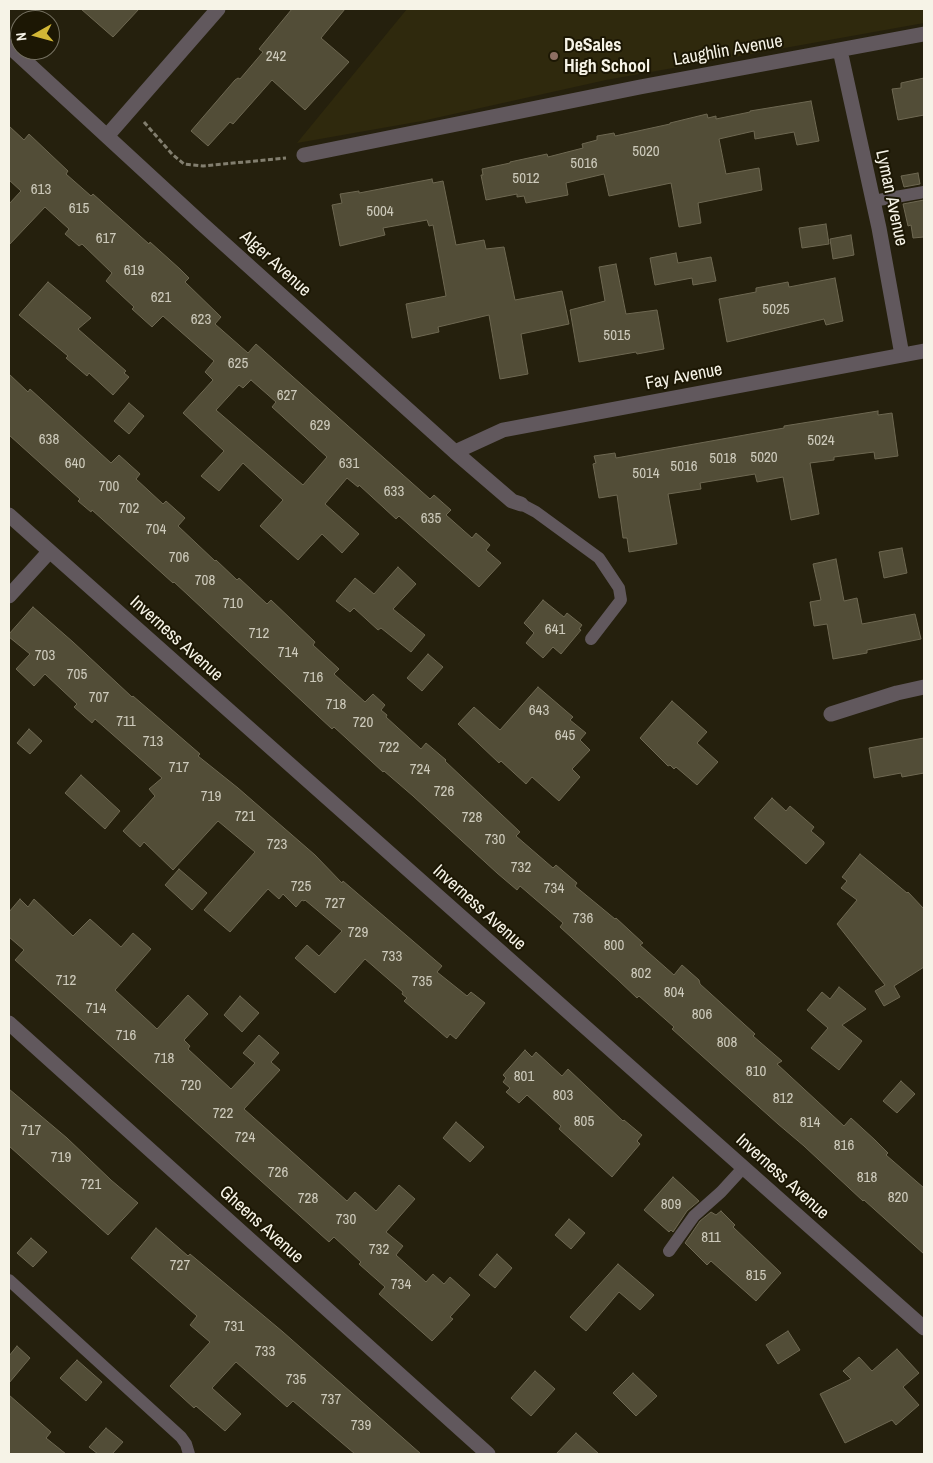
<!DOCTYPE html>
<style>
body{margin:0}
#map{position:relative;width:933px;height:1463px;overflow:hidden;background:#25200d;font-family:"Archivo Narrow",sans-serif}
canvas{display:block}
.frame{position:absolute;inset:0;border:10px solid #f6f3e7;pointer-events:none}
.north{position:absolute;left:10px;top:10px;width:50px;height:50px;box-sizing:border-box;background:#1c1704;border:1px solid #736f5f;border-radius:50%;rotate:263deg;font-size:14px;font-weight:700;line-height:20px;text-align:center;color:#f6f3e7}
.north::after{content:'';display:block;margin:auto;width:18px;height:22px;background:#d2b736;clip-path:polygon(50% 0,100% 100%,50% 72%,0 100%)}
</style>
<div id="map">
<canvas width="933" height="1463"></canvas>
<div class="frame"></div>
<div class="north">N</div>
</div>
<script>
const g = document.querySelector('canvas').getContext('2d');
g.lineJoin = 'round';
function fill(path, color) {
  g.fillStyle = color;
  g.fill(path, 'evenodd');
}
function toPath(rows) {
  const path = new Path2D();
  for (const r of rows) {
    path.moveTo(r[0], r[1]);
    for (let i = 2; i < r.length; i += 2) path.lineTo(r[i], r[i + 1]);
  }
  return path;
}
function strokePath(path, color, width, dash) {
  g.strokeStyle = color;
  g.lineWidth = width;
  g.lineCap = dash ? 'butt' : 'round';
  g.setLineDash(dash || []);
  g.stroke(path);
}
function label(font, color, halo, rows, align = 'center') {
  g.font = font + ' "Archivo Narrow",sans-serif';
  g.lineWidth = 4;
  g.setLineDash([]);
  g.textBaseline = 'middle';
  g.strokeStyle = halo;
  g.fillStyle = color;
  for (const [text, x, y, turn = 0] of rows) {
    g.save();
    g.translate(x, y);
    g.rotate((+turn || 0) * Math.PI / 180);
    g.textAlign = isNaN(turn) ? turn : align;
    if (halo) g.strokeText(text, 0, 0);
    g.fillText(text, 0, 0);
    g.restore();
  }
}
const built = toPath([
 [407,9,924,9,924,23,606,80,422,121,297,143]
]);
const building = toPath([
 [81,9,139,9,113,37,81,9],
 [292,9,345,9,321,38,349,62,305,110,272,80,233,124,230,122,208,146,191,131,235,80,238,78,240,79,263,52,259,49,292,9],
 [924,78,924,115,898,120,892,89,901,88,901,83,924,78],
 [811,101,819,141,797,145,794,132,755,139,754,131,719,139,726,174,759,168,762,190,698,203,701,223,679,227,671,183,609,196,604,174,566,183,568,195,526,203,524,196,517,197,517,194,486,200,481,175,483,175,482,169,510,163,510,162,547,154,548,157,583,148,582,144,597,140,597,136,614,133,615,136,670,124,670,123,707,114,708,118,716,116,716,119,750,112,750,111,811,101],
 [9,126,24,140,29,134,68,171,66,174,91,196,93,194,149,244,150,242,180,269,189,278,185,282,221,317,215,324,248,353,256,344,430,499,434,495,451,510,446,515,472,538,476,533,490,545,486,550,501,563,479,587,399,516,396,519,359,485,358,487,347,478,325,504,359,534,342,553,322,534,298,560,260,526,283,500,243,463,219,491,201,476,224,451,183,413,213,380,205,372,214,361,163,316,152,327,132,309,134,307,106,281,112,273,82,244,79,246,65,234,69,229,45,207,9,245,9,204,21,191,9,180,9,126],
 [251,380,276,402,272,407,327,457,303,485,216,410,239,385,243,388,251,380],
 [918,173,920,184,904,187,901,176,918,173],
 [432,179,433,183,443,181,456,245,484,240,486,249,504,247,515,300,562,291,569,324,521,334,528,374,500,379,489,315,438,327,439,332,412,338,406,304,446,296,433,225,429,226,427,220,383,228,385,235,340,246,332,205,342,203,340,194,359,191,359,193,432,179],
 [924,200,924,237,913,238,911,225,908,226,903,204,924,200],
 [826,224,829,244,802,248,799,228,826,224],
 [851,235,854,255,833,259,830,239,851,235],
 [676,253,678,263,711,257,716,281,693,285,692,278,655,285,650,258,676,253],
 [616,264,626,314,657,310,664,349,637,354,636,352,579,362,570,310,605,301,599,267,616,264],
 [835,278,843,321,826,325,824,319,727,342,719,299,756,292,756,288,788,282,789,287,835,278],
 [48,282,91,318,78,329,126,371,124,373,129,377,113,395,89,373,87,376,66,358,68,356,19,315,48,282],
 [9,374,28,392,30,389,111,463,119,455,140,474,136,479,163,504,166,501,185,518,178,526,215,561,216,560,237,580,239,578,267,604,271,600,315,642,313,645,339,669,334,674,365,702,373,694,385,705,381,710,387,715,386,717,421,749,426,743,446,760,445,761,520,832,516,836,553,868,556,865,577,883,575,886,615,919,616,918,643,943,640,945,674,975,682,965,699,980,700,984,755,1034,753,1036,782,1061,777,1064,844,1126,851,1118,875,1140,888,1153,886,1155,924,1188,924,1254,864,1200,863,1201,804,1146,778,1124,672,1029,674,1027,639,996,637,998,618,980,560,927,563,923,520,886,517,890,497,873,413,796,384,771,383,772,334,727,332,729,174,582,173,583,92,510,91,512,78,501,80,499,9,435,9,374],
 [129,403,144,416,129,434,114,421,129,403],
 [878,411,878,415,892,413,898,456,875,459,874,452,834,457,834,460,810,463,819,514,791,520,783,477,757,482,755,474,700,483,701,489,668,494,677,544,629,552,627,538,623,538,617,495,599,498,593,464,596,463,594,456,615,453,616,458,784,428,784,426,878,411],
 [902,548,907,573,884,578,879,552,902,548],
 [836,559,844,601,857,598,862,624,915,614,921,639,867,650,867,653,833,659,827,624,814,626,810,602,821,600,813,564,836,559],
 [398,567,416,584,393,609,425,635,411,652,381,628,378,630,354,608,350,612,336,601,355,578,374,594,398,567],
 [543,600,564,617,567,613,582,625,579,629,581,630,561,654,553,647,543,658,526,643,534,633,524,623,543,600],
 [33,607,73,642,132,697,133,696,200,754,198,756,238,788,315,855,342,883,343,881,442,966,437,972,467,996,471,992,485,1003,456,1039,450,1034,447,1038,404,1001,407,998,402,994,403,992,365,959,335,993,295,958,307,945,319,956,342,931,305,900,304,901,302,900,296,907,283,894,279,899,268,889,230,932,204,910,255,852,218,821,173,870,144,842,140,847,123,831,155,796,149,789,162,778,95,719,92,723,74,707,77,704,45,674,34,686,16,669,30,654,9,637,9,634,33,607],
 [428,654,443,667,422,691,407,678,428,654],
 [538,687,573,717,570,720,586,733,580,740,590,750,572,769,580,777,559,801,532,777,526,784,501,761,499,763,458,724,474,707,500,730,538,687],
 [672,701,707,732,697,743,718,762,697,785,676,767,674,769,670,765,668,766,640,738,672,701],
 [29,729,42,741,30,754,17,743,29,729],
 [924,738,924,773,902,777,901,773,874,778,869,748,924,738],
 [81,775,120,811,105,829,65,793,81,775],
 [772,798,786,811,790,806,814,827,811,831,824,842,824,844,806,864,754,818,772,798],
 [860,854,907,893,908,892,924,909,924,967,894,986,900,997,884,1006,875,991,885,985,837,924,857,900,841,888,847,881,842,877,860,854],
 [179,869,207,893,192,910,165,885,179,869],
 [20,899,28,907,34,899,73,936,90,919,121,947,133,933,151,949,115,990,157,1029,188,995,208,1014,184,1040,190,1046,188,1049,231,1089,255,1063,243,1053,259,1035,279,1053,271,1062,280,1070,244,1109,347,1201,355,1192,376,1211,399,1185,415,1199,386,1232,403,1246,396,1255,426,1282,433,1274,444,1284,450,1277,470,1295,450,1317,453,1319,432,1341,379,1294,385,1287,359,1264,361,1262,334,1237,329,1242,15,960,24,950,9,937,9,912,20,899],
 [839,987,866,1009,842,1025,862,1041,839,1070,811,1048,828,1028,807,1010,822,992,830,999,839,987],
 [240,996,259,1013,242,1032,224,1015,240,996],
 [525,1050,532,1057,536,1052,562,1076,568,1069,623,1121,624,1120,642,1135,637,1141,640,1144,612,1177,559,1129,561,1126,527,1095,519,1103,506,1092,510,1088,503,1082,506,1078,503,1075,525,1050],
 [901,1081,915,1094,897,1113,883,1101,901,1081],
 [9,1089,67,1138,111,1180,138,1203,108,1235,9,1146,9,1089],
 [456,1122,484,1147,470,1162,443,1138,456,1122],
 [673,1177,699,1201,687,1211,673,1232,671,1230,669,1232,644,1210,673,1177],
 [721,1211,735,1225,733,1227,781,1273,756,1301,711,1261,707,1265,685,1243,700,1221,711,1212,716,1215,721,1211],
 [569,1219,585,1233,571,1249,555,1235,569,1219],
 [156,1228,188,1256,190,1254,283,1332,421,1454,355,1454,293,1401,287,1407,236,1362,212,1388,241,1414,225,1431,196,1406,194,1408,170,1386,210,1342,190,1325,197,1316,131,1258,156,1228],
 [31,1238,47,1252,33,1267,17,1253,31,1238],
 [497,1254,512,1268,495,1288,479,1275,497,1254],
 [618,1264,654,1295,640,1310,619,1292,586,1331,570,1317,618,1264],
 [788,1331,800,1350,778,1364,766,1345,788,1331],
 [17,1346,30,1358,9,1383,9,1356,17,1346],
 [897,1349,919,1373,903,1387,919,1405,896,1425,892,1420,845,1443,820,1394,851,1379,843,1371,859,1357,872,1371,897,1349],
 [77,1360,102,1382,86,1401,60,1378,77,1360],
 [535,1371,555,1389,531,1416,511,1398,535,1371],
 [633,1373,657,1396,636,1416,613,1393,633,1373],
 [9,1395,51,1432,46,1438,66,1454,9,1454,9,1395],
 [106,1428,123,1442,112,1454,98,1454,89,1447,106,1428],
 [576,1433,599,1454,556,1454,576,1433]
]);
const path = toPath([
 [144,122,172,154,184,164,203,166,286,158]
]);
const lane = toPath([
 [873,201,924,192],
 [521,504,536,512,599,558,619,588,621,600,591,639],
 [669,1251,694,1216,721,1192,743,1168],
 [9,1280,181,1437,186,1444,189,1454]
]);
const street = toPath([
 [9,46,200,222,455,452,512,501,521,504],
 [840,50,879,228,902,355],
 [107,136,218,9],
 [304,155,640,87,924,34],
 [455,452,503,430,924,351],
 [9,515,924,1328],
 [9,596,49,552],
 [831,714,897,693,924,687],
 [9,1023,488,1454]
]);
const markers = [
 [554,56,5,"#8d6e63"]
];
const numberNames = [
 ["242",276,57],
 ["5020",646,152],
 ["5016",584,164],
 ["5012",526,179],
 ["613",41,190],
 ["615",79,209],
 ["5004",380,212],
 ["617",106,239],
 ["619",134,271],
 ["621",161,298],
 ["5025",776,310],
 ["623",201,320],
 ["5015",617,336],
 ["625",238,364],
 ["627",287,396],
 ["629",320,426],
 ["638",49,440],
 ["5024",821,441],
 ["5020",764,458],
 ["5018",723,459],
 ["640",75,464],
 ["631",349,464],
 ["5016",684,467],
 ["5014",646,474],
 ["700",109,487],
 ["633",394,492],
 ["702",129,509],
 ["635",431,519],
 ["704",156,530],
 ["706",179,558],
 ["708",205,581],
 ["710",233,604],
 ["641",555,630],
 ["712",259,634],
 ["714",288,653],
 ["703",45,656],
 ["705",77,675],
 ["716",313,678],
 ["707",99,698],
 ["718",336,705],
 ["643",539,711],
 ["711",126,722],
 ["720",363,723],
 ["645",565,736],
 ["713",153,742],
 ["722",389,748],
 ["717",179,768],
 ["724",420,770],
 ["726",444,792],
 ["719",211,797],
 ["721",245,817],
 ["728",472,818],
 ["730",495,840],
 ["723",277,845],
 ["732",521,868],
 ["725",301,887],
 ["734",554,889],
 ["727",335,904],
 ["736",583,919],
 ["729",358,933],
 ["800",614,946],
 ["733",392,957],
 ["802",641,974],
 ["712",66,981],
 ["735",422,982],
 ["804",674,993],
 ["714",96,1009],
 ["806",702,1015],
 ["716",126,1036],
 ["808",727,1043],
 ["718",164,1059],
 ["810",756,1072],
 ["801",524,1077],
 ["720",191,1086],
 ["803",563,1096],
 ["812",783,1099],
 ["722",223,1114],
 ["805",584,1122],
 ["814",810,1123],
 ["717",31,1131],
 ["724",245,1138],
 ["816",844,1146],
 ["719",61,1158],
 ["726",278,1173],
 ["818",867,1178],
 ["721",91,1185],
 ["820",898,1198],
 ["728",308,1199],
 ["809",671,1205],
 ["730",346,1220],
 ["811",711,1238],
 ["732",379,1250],
 ["727",180,1266],
 ["815",756,1276],
 ["734",401,1285],
 ["731",234,1327],
 ["733",265,1352],
 ["735",296,1380],
 ["737",331,1400],
 ["739",361,1426]
];
const poiNames = [
 ["DeSales",564,46],
 ["High School",564,67]
];
const streetNames = [
 ["Laughlin Avenue",728,51,-10],
 ["Lyman Avenue",891,198,78],
 ["Alger Avenue",275,264,42],
 ["Fay Avenue",684,377,-11],
 ["Inverness Avenue",176,639,42],
 ["Inverness Avenue",479,908,42],
 ["Inverness Avenue",782,1177,42],
 ["Gheens Avenue",261,1225,42]
];
fill(built, '#2f290d');
fill(building, '#524d37');
strokePath(building, '#6e6852', 1);
strokePath(path, '#827e6e', 3, [5, 2.5]);
strokePath(lane, '#61585d', 12);
strokePath(street, '#61585d', 15);
for (const [x, y, r, color] of markers) {
  const dot = new Path2D();
  dot.arc(x, y, r, 0, 2 * Math.PI);
  g.fillStyle = color;
  g.fill(dot);
  strokePath(dot, '#1c1704', 2);
}
label('15px', '#cdcabb', null, numberNames);
label('bold 18px', '#f6f3e7', '#1c1704', poiNames, 'left');
label('18px', '#f6f3e7', '#1c1704', streetNames);
</script>
